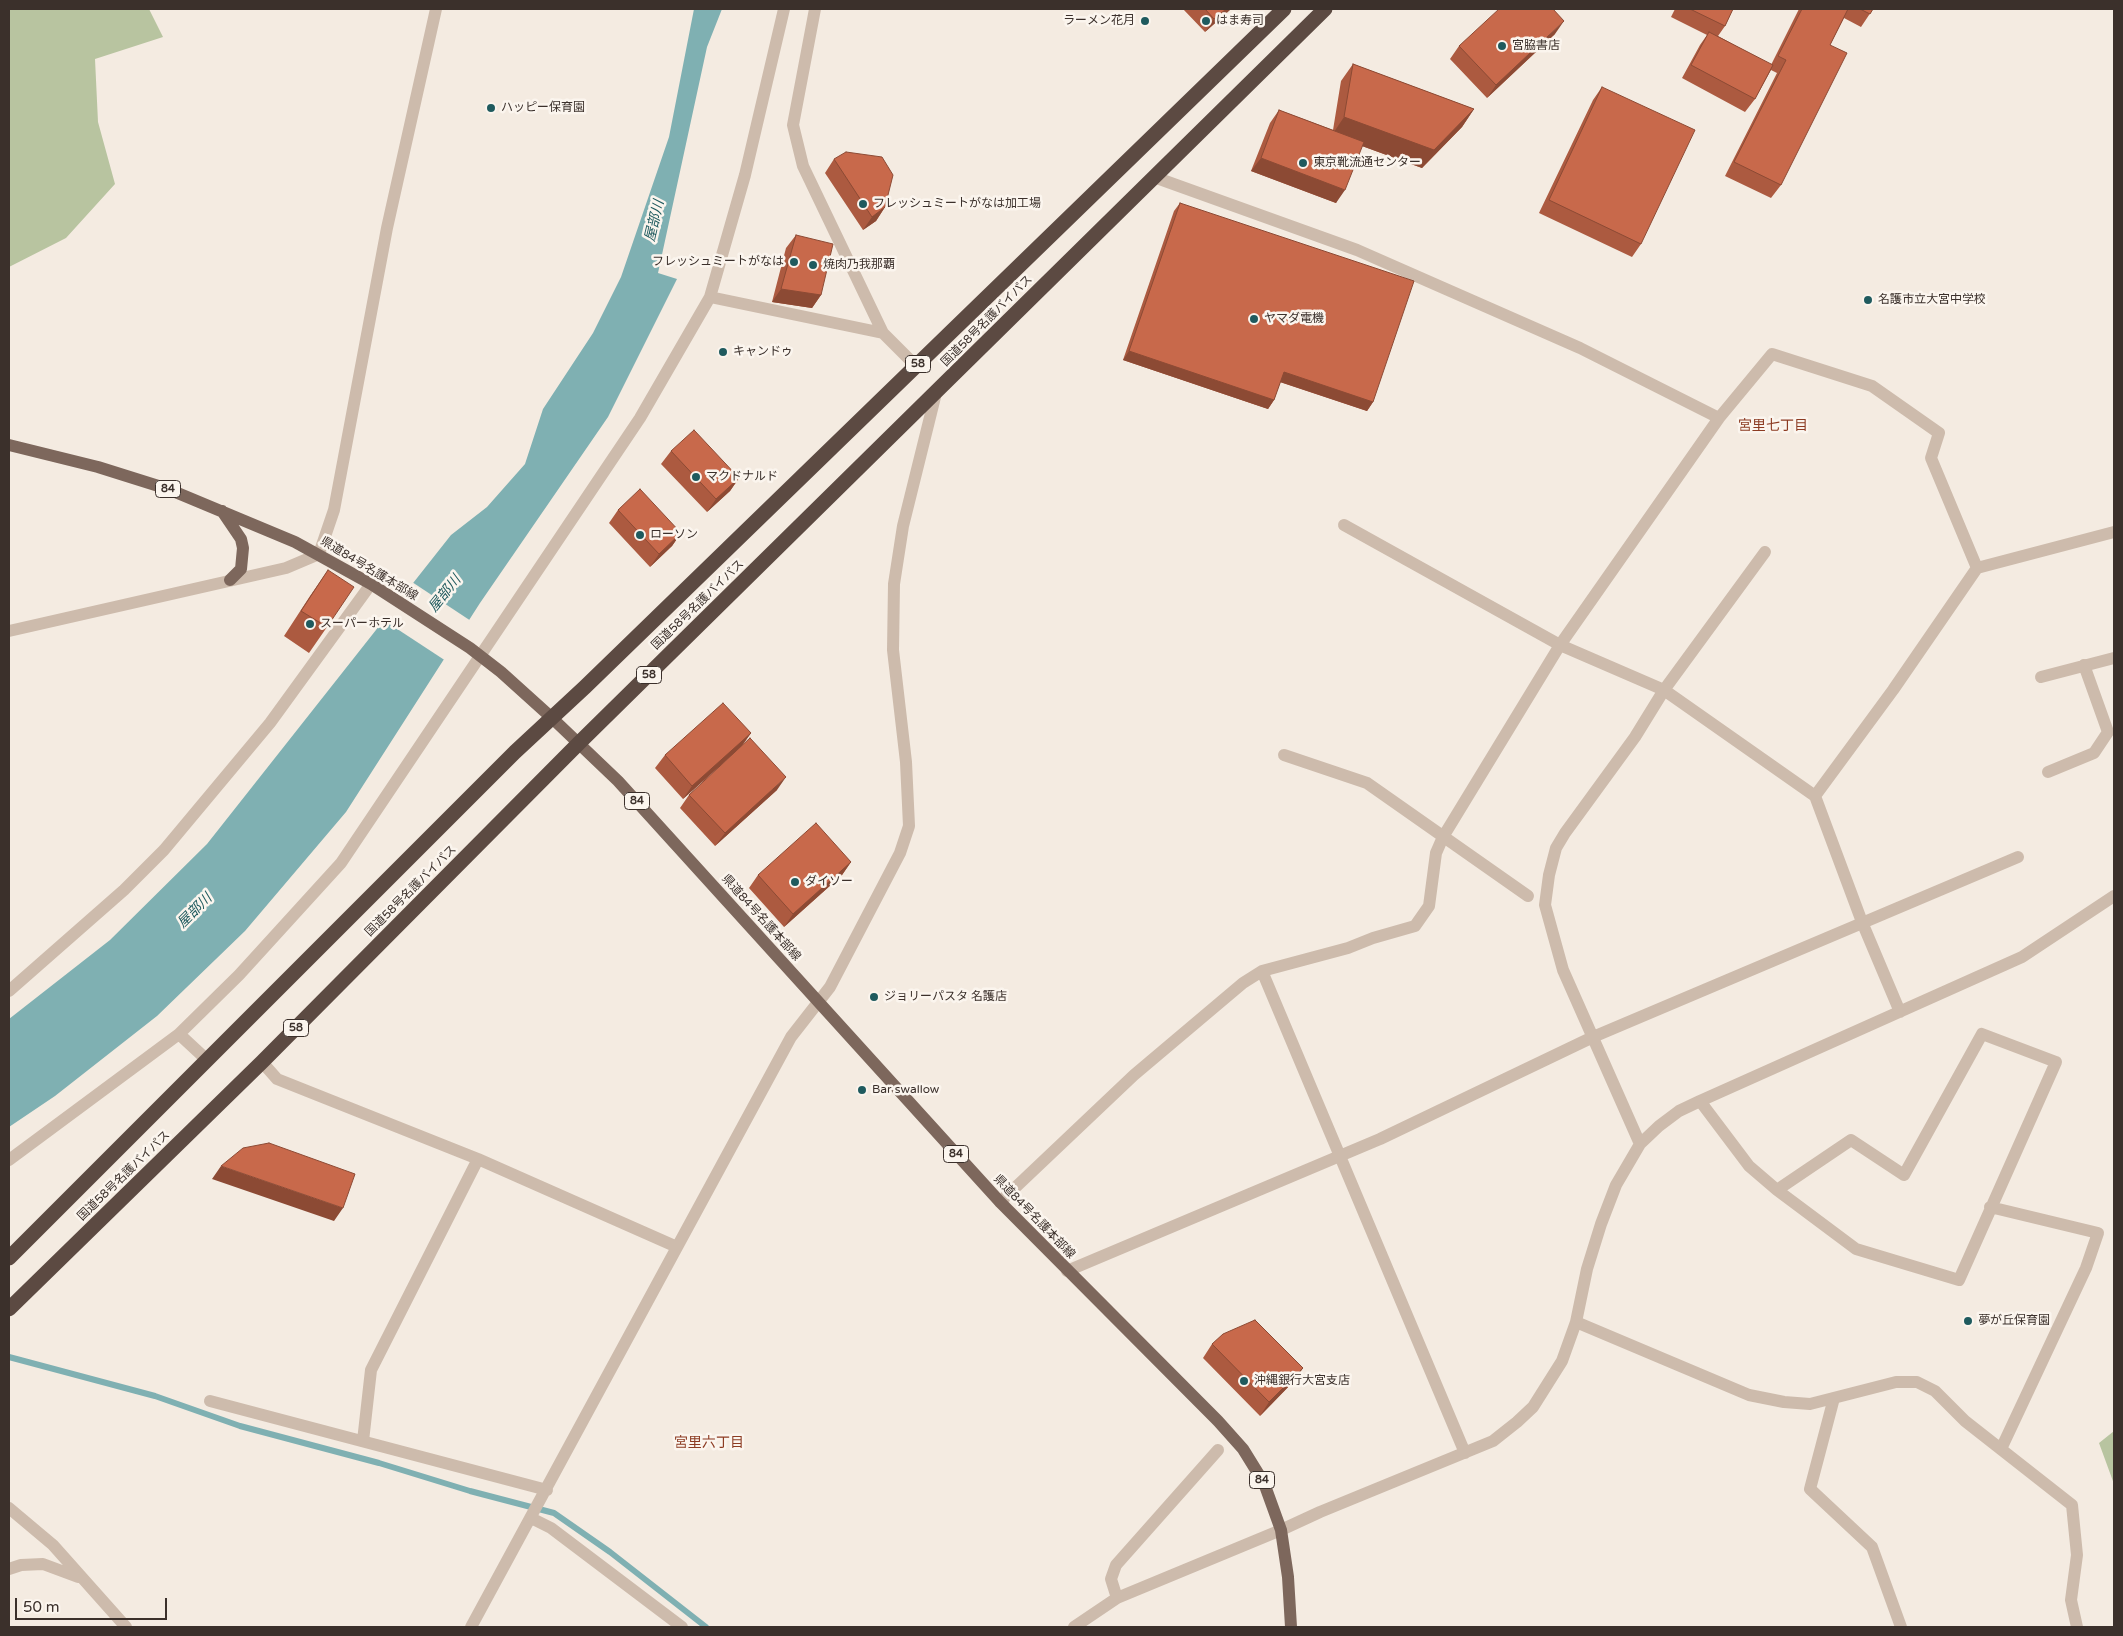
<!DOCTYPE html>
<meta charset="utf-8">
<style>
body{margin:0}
#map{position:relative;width:2123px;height:1636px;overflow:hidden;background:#f4ebe1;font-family:"Varela Round",sans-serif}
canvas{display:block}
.frame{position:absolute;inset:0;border:10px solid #3b302b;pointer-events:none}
.scale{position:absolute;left:15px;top:1598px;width:152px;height:22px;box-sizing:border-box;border:2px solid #3b302b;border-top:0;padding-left:6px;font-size:15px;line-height:18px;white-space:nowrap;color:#3b302b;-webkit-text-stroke:4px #fbf5ee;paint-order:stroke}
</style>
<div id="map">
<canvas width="2123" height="1636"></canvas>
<div class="frame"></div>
<div class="scale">50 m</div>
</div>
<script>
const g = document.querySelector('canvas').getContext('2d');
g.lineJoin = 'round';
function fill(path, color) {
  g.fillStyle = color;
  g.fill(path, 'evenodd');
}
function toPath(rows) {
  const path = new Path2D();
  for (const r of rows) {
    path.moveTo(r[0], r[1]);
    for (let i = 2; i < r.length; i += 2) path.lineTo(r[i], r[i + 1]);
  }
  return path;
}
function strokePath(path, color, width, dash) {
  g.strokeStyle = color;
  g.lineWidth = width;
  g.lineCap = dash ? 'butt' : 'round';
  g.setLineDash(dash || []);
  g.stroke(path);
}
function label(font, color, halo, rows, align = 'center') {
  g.font = font + ' "Varela Round","Noto Sans JP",sans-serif';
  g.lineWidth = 5;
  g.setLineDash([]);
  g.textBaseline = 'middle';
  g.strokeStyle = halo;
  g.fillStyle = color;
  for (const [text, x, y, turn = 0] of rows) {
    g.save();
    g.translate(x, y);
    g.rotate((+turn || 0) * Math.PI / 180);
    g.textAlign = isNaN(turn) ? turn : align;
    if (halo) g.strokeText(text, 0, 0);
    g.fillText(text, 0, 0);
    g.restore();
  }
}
const green = toPath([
 [9,9,149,9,163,37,95,59,98,122,115,184,66,238,9,267],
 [2114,1431,2114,1484,2099,1443]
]);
const water = toPath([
 [694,9,722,9,707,47,658,273,677,279,608,417,480,603,346,812,245,931,157,1016,55,1096,9,1127,9,1019,110,940,207,844,451,535,487,507,525,464,543,409,593,333,621,277,669,137]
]);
const pier = toPath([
 [412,582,471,621,446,661,382,619]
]);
const stream = toPath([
 [9,1357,155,1396,240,1426,379,1463,470,1491,554,1513,610,1552,706,1627]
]);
const minor = toPath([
 [815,9,793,125,803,166,883,333,916,366],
 [1154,177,1357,250,1580,348,1719,418,1772,354,1872,386,1939,433,1931,458,1977,568],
 [710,297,883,333],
 [1344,525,1560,645,1664,690,1815,796,1862,922,1900,1012],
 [9,631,286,568,319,554,334,510,387,228,436,9],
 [2041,677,2114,658],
 [1284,755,1367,783,1528,896],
 [2048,772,2094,753,2108,732,2084,665],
 [1815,796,1893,690,1977,568,2114,532],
 [1262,971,1465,1453],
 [9,991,124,890,164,850,270,723,371,584],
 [179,1034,207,1060],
 [262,1062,277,1079,478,1159,677,1247],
 [1700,1101,1749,1166,1777,1190,1856,1249,1959,1280,2056,1062,1982,1034,1904,1175,1851,1140,1777,1190],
 [1640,1144,1563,970,1545,905,1549,875,1556,848,1565,833,1635,737,1664,690,1765,552],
 [9,1160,179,1034,239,975,341,863,640,418,710,297,745,175,784,9],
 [1000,1202,1134,1075,1243,983,1262,971,1348,948,1373,938,1415,926,1429,906,1436,853,1443,837,1560,645,1719,418],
 [1990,1207,2098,1233,2086,1268,2001,1449],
 [1067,1271,1380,1139,1593,1037,2018,857],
 [1576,1322,1749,1395,1784,1402,1810,1404,1896,1382,1917,1382,1935,1391,1965,1421,2072,1505,2077,1555,2071,1600,2077,1627],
 [1834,1398,1810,1489,1872,1547,1901,1627],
 [210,1401,547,1490],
 [363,1441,371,1370,478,1159],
 [9,1508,53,1545,126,1627],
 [531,1518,551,1528,682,1627],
 [9,1569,21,1565,43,1564,78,1577],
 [1117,1598,1111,1579,1116,1565,1218,1450],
 [471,1627,791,1037,830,987,900,853,909,826,906,762,893,650,894,584,903,526,936,393],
 [1074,1627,1117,1598,1281,1530,1320,1512,1493,1441,1517,1422,1533,1407,1562,1361,1576,1322,1587,1269,1601,1224,1616,1185,1640,1144,1659,1126,1679,1111,1700,1101,2022,957,2114,896]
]);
const major = toPath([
 [9,445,98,467,168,489,295,542,371,584,470,648,501,672,552,718,618,781,1000,1202,1218,1421,1243,1449,1264,1483,1281,1530,1288,1577,1291,1627],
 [222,511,241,539,243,548,241,569,230,580]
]);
const highway = toPath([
 [9,1258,515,752,585,687,1284,9],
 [9,1309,262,1062,579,743,1325,9]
]);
const wall = toPath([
 [1183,9,1231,9,1205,32],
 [1675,9,1733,9,1725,26,1718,36,1771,65,1799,9,1873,9,1861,27,1844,18,1830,45,1781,185,1771,198,1725,176,1777,73,1771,70,1755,99,1745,112,1682,78,1700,45,1707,35,1671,17],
 [1555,34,1487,98,1450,59,1459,46],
 [1353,64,1474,109,1462,127,1422,168,1362,146,1336,203,1251,171,1270,123,1279,110,1333,130,1341,81],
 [1602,87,1641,244,1632,257,1539,213,1593,100],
 [834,159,885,207,876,221,863,230,825,173],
 [1180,203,1373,402,1367,411,1280,382,1274,400,1268,409,1123,360,1174,211],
 [796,235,821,295,812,308,772,302,786,248],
 [671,451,739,478,730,491,707,512,661,464],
 [618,510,681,533,672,546,650,567,609,523],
 [328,570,327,627,309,653,284,636,310,596],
 [751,733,741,747,683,799,655,768,665,755],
 [777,790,715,846,680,808,689,795],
 [851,862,842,875,784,927,749,888,758,875],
 [1212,1344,1303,1368,1294,1381,1260,1416,1203,1358]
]);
const shadedWall = toPath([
 [1226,9,1231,9,1205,32,1214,19],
 [1564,21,1555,34,1487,98,1496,85],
 [1474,109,1462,127,1422,168,1332,135,1344,117],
 [1261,158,1345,190,1336,203,1251,171],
 [885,207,876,221,863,230,872,217],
 [781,289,821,295,812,308,772,302],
 [1129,351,1274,400,1268,409,1123,360],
 [1284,372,1373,402,1367,411,1277,381],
 [739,478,730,491,707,512,716,499],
 [681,533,672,546,650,567,659,554],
 [751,733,741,747,683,799,692,786],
 [786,777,777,790,715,846,725,833],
 [851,862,842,875,784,927,793,914],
 [221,1166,343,1208,334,1221,212,1179],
 [1303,1368,1294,1381,1260,1416,1269,1402]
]);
const building = toPath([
 [1205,9,1226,9,1214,19,1205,9],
 [1499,9,1553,9,1564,21,1496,85,1459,46,1499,9],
 [1690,9,1733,9,1725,26,1690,9],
 [1802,9,1848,9,1830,45,1847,53,1781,185,1734,162,1786,60,1778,56,1802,9],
 [1860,9,1873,9,1870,14,1860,9],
 [1709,32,1773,65,1755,99,1691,65,1709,32],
 [1353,64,1474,109,1434,150,1344,117,1353,64],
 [1602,87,1695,130,1641,244,1549,200,1602,87],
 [1279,110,1364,142,1345,190,1261,158,1279,110],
 [846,152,882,157,893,175,885,207,872,217,834,159,846,152],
 [1180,203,1414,281,1373,402,1284,372,1274,400,1129,351,1180,203],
 [796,235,833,244,821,295,781,289,796,235],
 [694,430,739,478,716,499,671,451,694,430],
 [640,489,681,533,659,554,618,510,640,489],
 [328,570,354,587,327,627,301,611,328,570],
 [723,703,751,733,692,786,665,755,723,703],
 [750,738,786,777,725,833,689,795,750,738],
 [816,823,851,862,793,914,758,875,816,823],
 [269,1143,355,1174,343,1208,221,1166,243,1148,269,1143],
 [1255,1320,1303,1368,1269,1402,1212,1344,1223,1334,1255,1320]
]);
const markers = [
 [1145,21,5,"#1f5a5e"],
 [1206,21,5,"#1f5a5e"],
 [1502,46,5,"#1f5a5e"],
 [491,108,5,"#1f5a5e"],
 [1303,163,5,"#1f5a5e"],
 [863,204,5,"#1f5a5e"],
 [794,262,5,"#1f5a5e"],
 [813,265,5,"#1f5a5e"],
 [1868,300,5,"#1f5a5e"],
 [1254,319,5,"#1f5a5e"],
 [723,352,5,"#1f5a5e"],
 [696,477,5,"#1f5a5e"],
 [640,535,5,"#1f5a5e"],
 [310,624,5,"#1f5a5e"],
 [795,882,5,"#1f5a5e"],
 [874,997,5,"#1f5a5e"],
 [862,1090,5,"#1f5a5e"],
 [1968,1321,5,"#1f5a5e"],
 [1244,1381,5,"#1f5a5e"]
];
const shields = [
 [918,364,25],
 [168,489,25],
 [649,675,25],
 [637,801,25],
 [296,1028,25],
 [956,1154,25],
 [1262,1480,25]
];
const shieldNames = [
 ["58",918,364],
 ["84",168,489],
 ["58",649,675],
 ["84",637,801],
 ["58",296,1028],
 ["84",956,1154],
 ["84",1262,1480]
];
const poiNames = [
 ["ラーメン花月",1135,21,"right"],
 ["はま寿司",1216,21],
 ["宮脇書店",1512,46],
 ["ハッピー保育園",501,108],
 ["東京靴流通センター",1313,163],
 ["フレッシュミートがなは加工場",873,204],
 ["フレッシュミートがなは",784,262,"right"],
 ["焼肉乃我那覇",823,265],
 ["名護市立大宮中学校",1878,300],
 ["ヤマダ電機",1264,319],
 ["キャンドゥ",733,352],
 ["マクドナルド",706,477],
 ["ローソン",650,535],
 ["スーパーホテル",320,624],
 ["ダイソー",805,882],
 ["ジョリーパスタ 名護店",884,997],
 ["Bar swallow",872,1090],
 ["夢が丘保育園",1978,1321],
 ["沖縄銀行大宮支店",1254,1381]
];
const streetNames = [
 ["国道58号名護バイパス",987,321,-45],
 ["県道84号名護本部線",369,569,31],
 ["国道58号名護バイパス",698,605,-44],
 ["国道58号名護バイパス",411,891,-45],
 ["県道84号名護本部線",761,918,48],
 ["国道58号名護バイパス",124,1176,-44],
 ["県道84号名護本部線",1034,1217,46]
];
const waterNames = [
 ["屋部川",655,221,-77],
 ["屋部川",445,594,-51],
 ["屋部川",195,911,-45]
];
const neighbourhoodNames = [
 ["宮里七丁目",1773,426],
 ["宮里六丁目",709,1443]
];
fill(green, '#b8c4a0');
fill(water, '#7fb0b2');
fill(pier, '#f4ebe1');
strokePath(stream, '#7fb0b2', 6);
strokePath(minor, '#cdbbac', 12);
strokePath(major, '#7d675c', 12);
strokePath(highway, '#5c4a42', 15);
fill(wall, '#ac5a40');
fill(shadedWall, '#8c4a34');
fill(building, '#c8694b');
strokePath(building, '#8c4a34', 1);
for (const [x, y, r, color] of markers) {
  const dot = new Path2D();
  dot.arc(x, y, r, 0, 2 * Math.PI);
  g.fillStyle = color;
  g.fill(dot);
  strokePath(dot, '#fbf5ee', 2);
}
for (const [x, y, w] of shields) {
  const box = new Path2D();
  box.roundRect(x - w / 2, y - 8.5, w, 17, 4);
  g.fillStyle = '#fbf5ee';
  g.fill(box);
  strokePath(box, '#3b302b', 1);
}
label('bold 11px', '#3b302b', null, shieldNames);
label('12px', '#3b302b', '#fbf5ee', poiNames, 'left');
label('12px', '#3b302b', '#fbf5ee', streetNames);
label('italic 14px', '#1f5a5e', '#fbf5ee', waterNames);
label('14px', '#8c3b22', '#fbf5ee', neighbourhoodNames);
</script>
